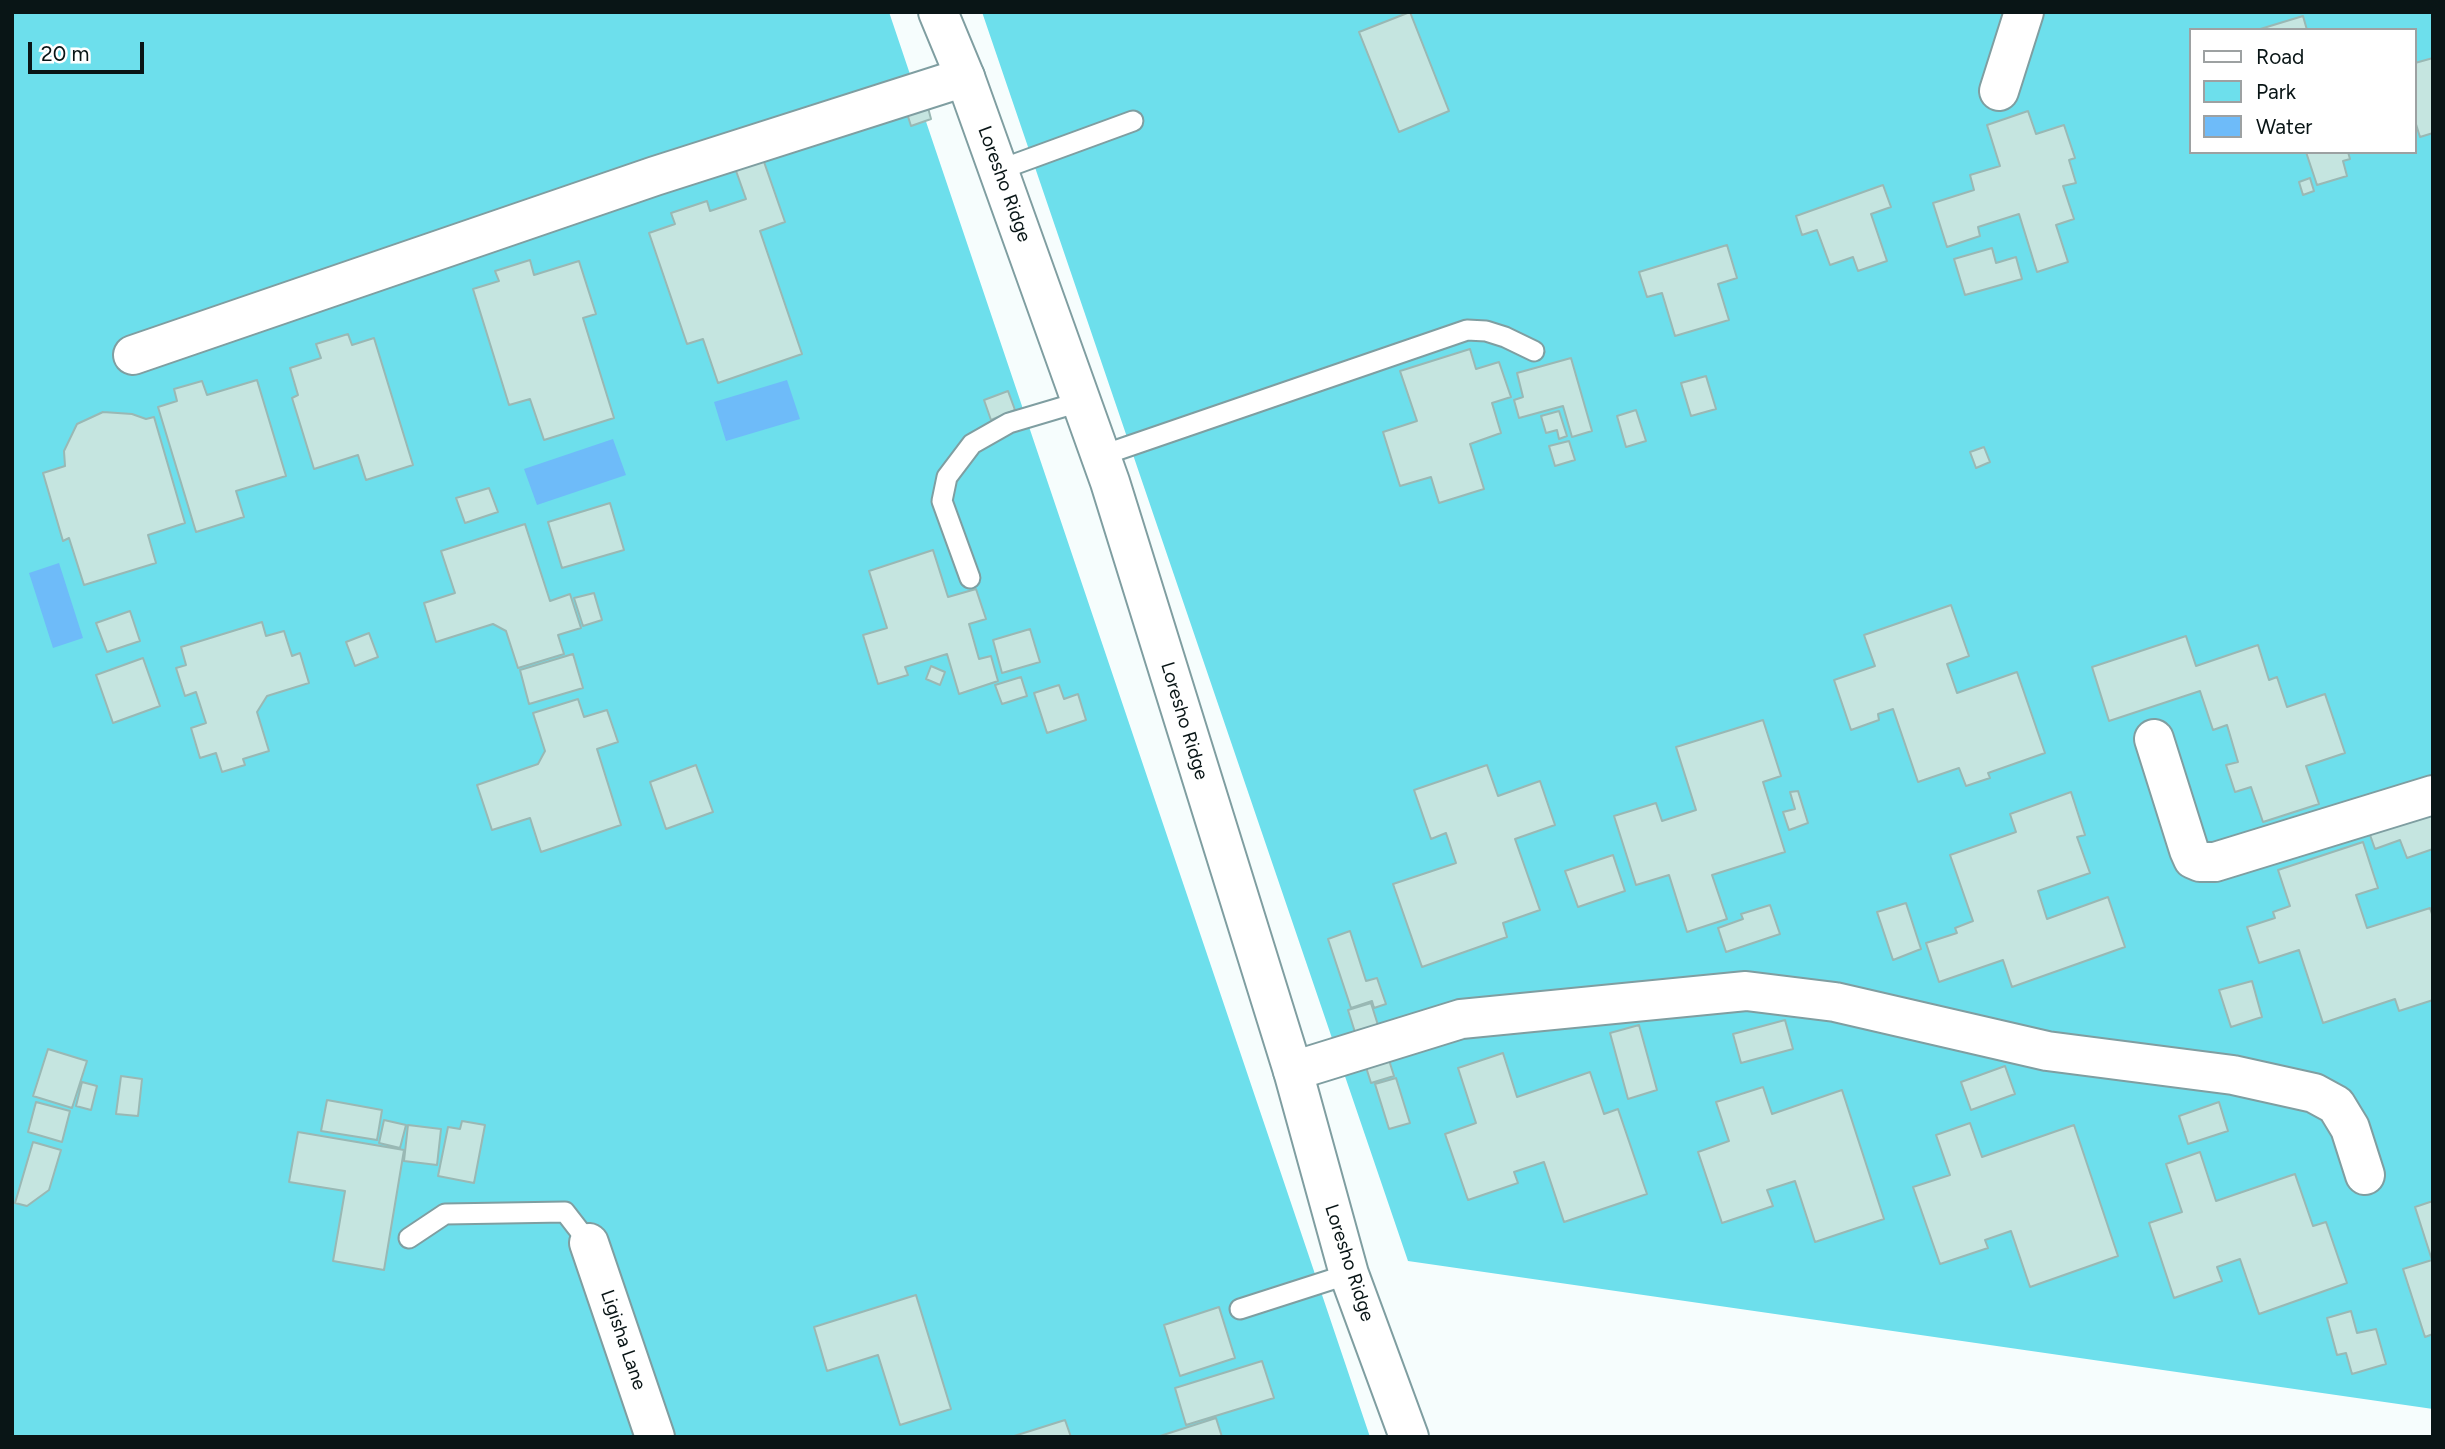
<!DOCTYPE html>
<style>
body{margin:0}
#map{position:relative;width:2445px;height:1449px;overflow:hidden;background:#f6fdfd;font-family:Figtree,sans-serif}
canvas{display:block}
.frame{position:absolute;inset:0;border:14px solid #091516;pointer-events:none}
.legend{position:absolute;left:2189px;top:28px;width:228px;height:126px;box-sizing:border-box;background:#fff;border:2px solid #9da1a2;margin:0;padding:9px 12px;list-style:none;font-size:21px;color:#091516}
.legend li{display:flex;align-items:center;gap:14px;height:35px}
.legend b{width:35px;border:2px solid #9da1a2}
.scale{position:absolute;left:28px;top:42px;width:116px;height:32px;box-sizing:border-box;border:4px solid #091516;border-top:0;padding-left:9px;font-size:21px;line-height:24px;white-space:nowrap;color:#091516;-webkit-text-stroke:5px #fff;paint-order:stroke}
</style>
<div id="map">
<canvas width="2445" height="1449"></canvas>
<div class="frame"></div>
<ul class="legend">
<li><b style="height:9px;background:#fff"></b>Road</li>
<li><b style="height:19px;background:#6ddfec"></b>Park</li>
<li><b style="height:19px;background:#6ebbf9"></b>Water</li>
</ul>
<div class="scale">20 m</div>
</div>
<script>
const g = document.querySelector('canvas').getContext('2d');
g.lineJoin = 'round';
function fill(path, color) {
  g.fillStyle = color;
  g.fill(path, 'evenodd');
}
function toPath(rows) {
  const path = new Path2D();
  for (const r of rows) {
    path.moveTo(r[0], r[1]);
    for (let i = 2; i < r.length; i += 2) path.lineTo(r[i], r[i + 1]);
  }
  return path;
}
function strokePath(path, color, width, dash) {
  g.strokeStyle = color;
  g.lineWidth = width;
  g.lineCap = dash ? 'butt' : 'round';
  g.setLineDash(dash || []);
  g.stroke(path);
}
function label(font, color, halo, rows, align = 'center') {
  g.font = font + ' Figtree,sans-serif';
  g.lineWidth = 7;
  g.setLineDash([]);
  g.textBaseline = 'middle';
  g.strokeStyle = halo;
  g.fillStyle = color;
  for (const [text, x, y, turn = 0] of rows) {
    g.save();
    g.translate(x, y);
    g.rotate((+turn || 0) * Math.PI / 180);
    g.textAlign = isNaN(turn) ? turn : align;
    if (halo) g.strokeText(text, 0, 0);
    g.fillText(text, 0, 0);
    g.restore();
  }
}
const green = toPath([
 [12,12,889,12,1370,1437,12,1437],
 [982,12,2433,12,2433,1409,1408,1261],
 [2191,30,2415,30,2415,152,2191,152]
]);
const water = toPath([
 [787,380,800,419,726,441,714,402],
 [613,439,626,475,537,505,524,469],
 [59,563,83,638,53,648,29,573]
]);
const building = toPath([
 [1410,12,1449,111,1399,132,1359,32,1410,12],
 [2303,16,2307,30,2257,30,2303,16],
 [2433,58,2433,133,2420,137,2415,121,2415,63,2433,58],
 [926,100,931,119,911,126,905,107,926,100],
 [2028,111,2036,134,2064,125,2075,158,2069,160,2076,183,2063,186,2074,219,2056,225,2068,262,2037,272,2019,214,1978,227,1980,236,1947,247,1933,203,1974,190,1970,175,2000,166,1987,125,2028,111],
 [2306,152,2348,152,2350,159,2343,161,2347,176,2317,185,2306,152],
 [763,159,785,222,760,231,802,354,718,383,703,339,687,344,649,233,675,224,671,213,707,201,710,211,746,199,735,168,763,159],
 [2310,178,2314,191,2303,195,2299,182,2310,178],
 [1883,185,1891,207,1871,214,1887,261,1858,271,1853,257,1830,265,1817,230,1802,235,1796,216,1883,185],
 [1727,245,1737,278,1718,284,1729,320,1675,336,1662,293,1647,297,1639,272,1727,245],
 [1992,248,1996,263,2016,257,2022,279,1965,295,1954,259,1992,248],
 [530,260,534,275,579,261,596,314,583,318,614,418,544,440,530,399,509,405,473,289,499,281,495,271,530,260],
 [348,334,352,345,374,338,413,465,366,480,358,455,314,469,292,398,298,395,290,368,321,358,316,344,348,334],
 [1470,349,1476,369,1499,362,1511,397,1492,403,1501,433,1470,444,1484,489,1439,503,1431,477,1400,486,1383,432,1417,421,1400,371,1470,349],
 [1571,358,1592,431,1572,437,1563,406,1519,418,1514,400,1523,397,1517,373,1571,358],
 [1706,376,1716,409,1691,416,1681,383,1706,376],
 [257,380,286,476,236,491,244,517,196,532,158,407,177,401,174,389,202,381,207,395,257,380],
 [1008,391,1015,410,991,420,984,400,1008,391],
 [1636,410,1646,441,1626,447,1617,416,1636,410],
 [1559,411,1567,436,1559,439,1557,430,1546,433,1541,416,1559,411],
 [103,412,132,414,146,419,154,417,185,523,148,535,156,563,84,585,69,538,63,541,43,473,65,466,64,451,77,424,103,412],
 [1569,441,1575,460,1555,466,1549,446,1569,441],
 [1984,447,1990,462,1976,468,1970,452,1984,447],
 [489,488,498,512,465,523,456,498,489,488],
 [610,503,624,550,562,568,548,522,610,503],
 [525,524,550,601,570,594,581,628,558,635,564,654,518,668,506,631,493,624,436,642,424,603,455,593,441,551,525,524],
 [933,550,948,597,976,589,986,619,969,624,979,659,991,656,998,681,959,694,947,654,905,667,908,675,878,684,863,635,887,628,869,571,933,550],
 [594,593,602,620,583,626,574,598,594,593],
 [1951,605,1969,656,1947,664,1957,693,2017,672,2045,753,1988,773,1990,778,1966,786,1959,768,1918,782,1893,709,1878,714,1879,720,1851,730,1834,680,1875,666,1864,635,1951,605],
 [130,611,140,641,107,652,96,623,130,611],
 [262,622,266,636,284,631,292,656,300,653,309,683,267,696,257,712,269,751,243,759,245,765,222,772,216,753,200,758,191,728,206,723,196,692,185,696,176,668,186,665,181,647,262,622],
 [1030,629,1040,662,1002,673,993,640,1030,629],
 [369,633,378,657,355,666,346,642,369,633],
 [2186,636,2196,666,2258,645,2269,680,2277,677,2287,707,2325,694,2345,753,2306,766,2319,804,2263,822,2251,787,2235,792,2226,765,2238,762,2227,725,2213,730,2200,691,2109,721,2092,667,2186,636],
 [573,654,583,688,529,704,520,670,573,654],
 [143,658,160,706,113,723,96,675,143,658],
 [931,666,945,672,940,685,926,679,931,666],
 [1021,677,1027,696,1002,704,995,685,1021,677],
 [1059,685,1064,699,1078,694,1086,720,1047,733,1034,693,1059,685],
 [578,699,584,717,607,710,618,742,597,749,621,825,541,852,530,818,492,830,477,785,538,764,545,751,533,713,578,699],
 [1763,720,1781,776,1763,782,1785,852,1712,875,1727,919,1687,932,1669,875,1636,885,1614,816,1656,803,1662,821,1696,810,1676,747,1763,720],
 [696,765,713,812,666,829,650,782,696,765],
 [1487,765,1498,796,1540,781,1555,825,1515,839,1540,910,1503,923,1507,937,1422,967,1393,884,1456,863,1446,833,1431,839,1414,790,1487,765],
 [1798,791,1808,823,1789,830,1783,812,1795,809,1790,792,1798,791],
 [2071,792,2085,835,2077,837,2090,873,2038,891,2047,919,2108,897,2125,947,2012,987,2003,960,1939,982,1926,943,1957,933,1955,928,1973,921,1950,855,2016,832,2010,814,2071,792],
 [2433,809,2433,849,2407,858,2400,840,2375,849,2369,832,2433,809],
 [2363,842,2378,888,2356,895,2367,928,2430,908,2433,917,2433,1000,2399,1011,2395,999,2323,1023,2299,950,2259,963,2247,927,2275,918,2273,912,2290,906,2278,870,2363,842],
 [1613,855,1625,891,1578,907,1565,871,1613,855],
 [1906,903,1921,949,1893,960,1877,912,1906,903],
 [1770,905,1780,934,1726,952,1718,928,1743,919,1741,914,1770,905],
 [1350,931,1366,981,1377,978,1386,1004,1374,1008,1372,1001,1351,1008,1328,939,1350,931],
 [2252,981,2262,1017,2231,1027,2219,990,2252,981],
 [1371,1003,1394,1076,1371,1083,1348,1010,1371,1003],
 [1785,1020,1793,1049,1741,1063,1733,1034,1785,1020],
 [1639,1025,1657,1090,1628,1099,1610,1033,1639,1025],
 [48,1049,87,1061,72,1108,33,1096,48,1049],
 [1503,1053,1517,1097,1590,1072,1604,1114,1618,1109,1647,1194,1564,1222,1544,1162,1514,1172,1518,1183,1468,1200,1445,1134,1476,1123,1458,1068,1503,1053],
 [2005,1066,2015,1094,1971,1110,1961,1082,2005,1066],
 [121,1076,142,1079,138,1116,116,1114,121,1076],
 [1396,1078,1410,1123,1389,1129,1375,1084,1396,1078],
 [82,1082,97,1086,91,1110,76,1106,82,1082],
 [1763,1087,1772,1114,1842,1090,1884,1219,1815,1242,1795,1181,1767,1190,1773,1206,1722,1223,1698,1152,1729,1141,1716,1102,1763,1087],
 [327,1100,382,1110,377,1140,321,1131,327,1100],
 [36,1102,70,1111,62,1142,28,1132,36,1102],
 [2219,1102,2228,1131,2188,1144,2179,1116,2219,1102],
 [384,1120,406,1125,400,1148,379,1143,384,1120],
 [462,1121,485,1125,474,1183,438,1176,448,1127,460,1129,462,1121],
 [1970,1123,1982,1157,2074,1125,2118,1256,2030,1287,2011,1231,1985,1240,1988,1248,1940,1264,1913,1187,1950,1175,1936,1135,1970,1123],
 [408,1125,441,1129,437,1165,404,1161,408,1125],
 [298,1132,404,1150,384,1270,333,1261,345,1191,289,1182,298,1132],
 [33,1142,61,1150,49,1190,27,1206,15,1203,33,1142],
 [2200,1152,2216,1201,2295,1174,2313,1226,2326,1222,2347,1283,2259,1314,2240,1259,2217,1267,2222,1281,2174,1298,2149,1223,2182,1212,2166,1164,2200,1152],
 [2433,1201,2433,1334,2425,1337,2403,1269,2432,1260,2415,1207,2433,1201],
 [916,1295,951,1409,900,1425,878,1355,827,1371,814,1327,916,1295],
 [1219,1307,1235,1358,1180,1376,1164,1325,1219,1307],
 [2351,1311,2357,1333,2376,1329,2386,1364,2352,1374,2346,1353,2337,1355,2327,1318,2351,1311],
 [1262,1361,1274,1398,1186,1425,1175,1388,1262,1361],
 [1216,1418,1222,1437,1157,1437,1216,1418],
 [1065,1420,1071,1437,1011,1437,1065,1420]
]);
const service = toPath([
 [999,170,1133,121],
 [1100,456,1467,330,1486,331,1505,337,1534,351],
 [970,578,942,501,947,477,972,444,1009,423,1083,401],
 [409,1238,445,1214,565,1212,589,1243],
 [1240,1309,1349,1274]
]);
const minor = toPath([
 [1999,91,2024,12],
 [133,355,655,176,965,77],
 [2154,739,2189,850,2193,859,2200,862,2215,862,2433,795],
 [1293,1071,1461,1019,1746,991,1835,1002,2047,1051,2233,1075,2314,1093,2336,1105,2350,1128,2365,1175],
 [589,1243,655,1437]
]);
const secondary = toPath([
 [938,12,965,77,1110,482,1293,1071,1349,1274,1409,1437]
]);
const streetNames = [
 ["Loresho Ridge",1004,184,70],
 ["Loresho Ridge",1184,721,73],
 ["Loresho Ridge",1349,1263,72],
 ["Ligisha Lane",623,1340,71]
];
fill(green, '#6ddfec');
fill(water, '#6ebbf9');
fill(building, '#c5e5e0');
strokePath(building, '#99b8b4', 2);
strokePath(service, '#7f9ea1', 23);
strokePath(minor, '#7f9ea1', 42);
strokePath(secondary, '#7f9ea1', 42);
strokePath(service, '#fff', 19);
strokePath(minor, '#fff', 38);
strokePath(secondary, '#fff', 38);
label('19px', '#091516', '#fff', streetNames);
</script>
